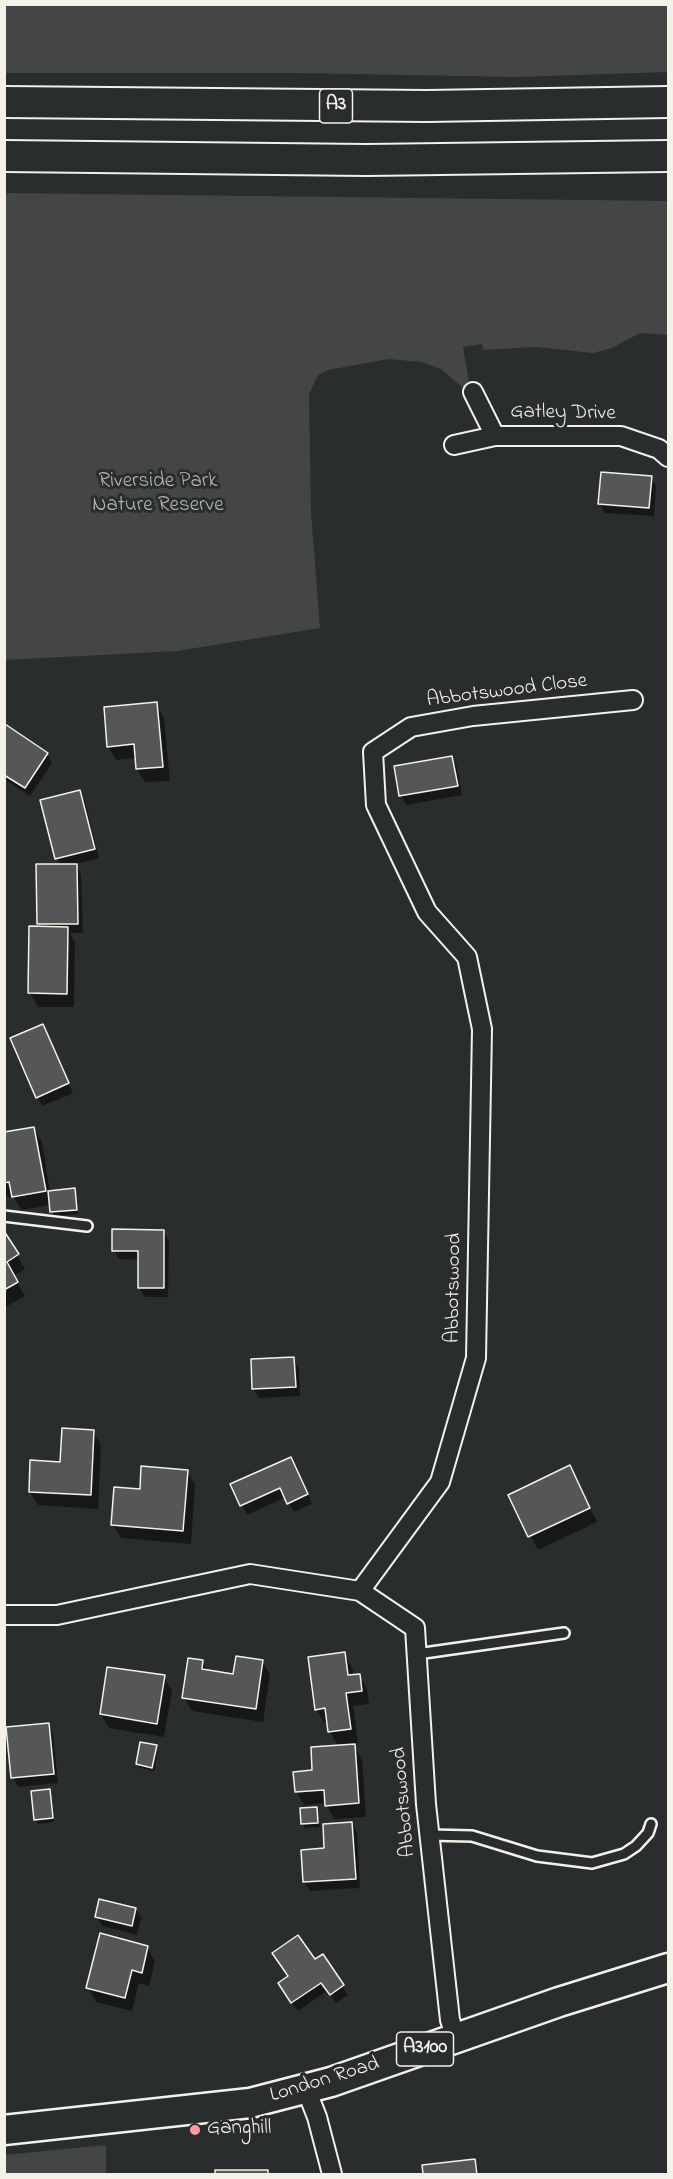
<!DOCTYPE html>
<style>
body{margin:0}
#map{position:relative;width:673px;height:2179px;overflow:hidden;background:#2a2d2e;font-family:"Indie Flower",sans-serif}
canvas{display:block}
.frame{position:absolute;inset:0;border:6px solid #f4f1e8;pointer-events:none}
</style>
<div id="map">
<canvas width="673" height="2179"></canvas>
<div class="frame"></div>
</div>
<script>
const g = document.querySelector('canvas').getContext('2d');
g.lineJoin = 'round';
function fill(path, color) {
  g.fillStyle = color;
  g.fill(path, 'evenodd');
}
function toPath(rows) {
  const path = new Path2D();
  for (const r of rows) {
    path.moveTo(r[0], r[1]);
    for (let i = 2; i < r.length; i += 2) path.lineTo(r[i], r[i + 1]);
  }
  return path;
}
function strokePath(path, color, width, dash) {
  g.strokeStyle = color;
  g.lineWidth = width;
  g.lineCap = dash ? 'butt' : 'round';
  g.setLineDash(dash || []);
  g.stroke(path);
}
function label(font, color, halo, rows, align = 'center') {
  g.font = font + ' "Indie Flower",sans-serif';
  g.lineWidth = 6;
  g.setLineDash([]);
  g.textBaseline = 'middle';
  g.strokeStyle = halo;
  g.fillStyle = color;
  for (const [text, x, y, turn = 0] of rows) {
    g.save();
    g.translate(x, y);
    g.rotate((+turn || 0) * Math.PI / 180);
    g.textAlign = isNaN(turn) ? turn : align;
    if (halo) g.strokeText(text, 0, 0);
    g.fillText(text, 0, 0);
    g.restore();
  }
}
const green = toPath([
 [4,5,668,5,668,72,518,77,298,73,5,73],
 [4,193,668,201,668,335,640,333,612,348,593,353,536,347,483,350,482,344,463,347,469,382,462,387,441,369,421,362,389,359,328,370,318,375,309,394,311,512,320,628,177,651,5,660],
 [106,2145,106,2174,5,2174,5,2155]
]);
const shadow = toPath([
 [651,477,656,486,654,516,605,513,600,503],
 [156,704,164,718,170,781,145,782,137,769,137,758,116,760,108,746],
 [4,727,47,754,52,763,30,796,4,779],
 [452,758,457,767,462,795,406,805,401,796,396,767],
 [79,792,85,801,99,858,75,864,81,874,83,933,70,933,75,942,74,1007,38,1007,30,993,41,928,39,924,61,865,57,858],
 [45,1033,73,1093,42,1106,37,1097],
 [34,1129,42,1142,50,1192,74,1190,78,1214,54,1216,51,1205,21,1210,13,1196,6,1197,4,1194,4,1134],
 [164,1232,169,1241,168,1297,145,1297,139,1288,140,1260,119,1259,114,1250],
 [4,1234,25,1269,13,1276,25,1296,4,1308],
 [293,1359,299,1368,300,1396,259,1398,253,1388],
 [93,1431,101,1445,98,1509,38,1505,30,1492],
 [296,1468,312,1504,294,1512,286,1497,247,1515,232,1485],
 [187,1471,195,1485,191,1544,121,1538,113,1525,141,1491],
 [577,1481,597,1522,538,1550,510,1495],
 [344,1654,352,1667,354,1676,359,1675,367,1689,369,1704,353,1706,358,1743,353,1744,362,1759,366,1817,334,1819,326,1803,304,1805,296,1791,338,1746,330,1732,328,1722,324,1723,316,1709],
 [202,1661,208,1672,234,1676,262,1661,270,1675,263,1722,192,1711,184,1698],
 [164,1677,172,1691,164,1737,109,1728,101,1714],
 [48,1724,53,1734,58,1783,18,1787,13,1778,7,1729],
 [156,1747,158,1751,154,1771,140,1768,137,1764],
 [49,1791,54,1822,38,1824,35,1820],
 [316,1808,320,1827,305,1828,303,1824],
 [352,1823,357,1833,360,1888,310,1891,304,1882,302,1851,326,1849],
 [136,1909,141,1918,137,1935,102,1926,97,1917],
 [147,1947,155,1961,149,1986,139,1983,132,2011,96,2002,88,1988],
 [322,1956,348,1995,336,2003,327,1991,298,2011,285,1993],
 [475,2161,480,2174,425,2174,424,2167],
 [267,2171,269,2174,216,2174,216,2172]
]);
const building = toPath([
 [601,472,652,476,649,508,598,504,601,472],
 [157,702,163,767,136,769,134,744,107,747,104,707,157,702],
 [5,724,48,753,25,788,4,775,5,724],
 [452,756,458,786,399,796,394,766,452,756],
 [80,790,95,849,55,859,40,800,80,790],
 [36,864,77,864,78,924,37,924,36,864],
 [29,926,68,927,67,994,28,993,29,926],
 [43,1024,69,1083,36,1098,10,1038,43,1024],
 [34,1127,46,1191,12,1197,9,1182,4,1183,4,1132,34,1127],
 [75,1188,77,1210,50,1212,48,1191,75,1188],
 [112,1229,164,1230,164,1288,138,1288,138,1251,112,1251,112,1229],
 [4,1231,19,1254,7,1262,18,1282,4,1290,4,1231],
 [294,1357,296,1387,252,1389,251,1359,294,1357],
 [62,1428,94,1430,91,1495,29,1492,30,1460,60,1462,62,1428],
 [291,1457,308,1494,287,1504,280,1488,240,1506,230,1484,291,1457],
 [570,1465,590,1508,528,1537,508,1495,570,1465],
 [141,1466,188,1470,183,1531,111,1525,114,1487,140,1489,141,1466],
 [345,1652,348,1675,360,1674,362,1691,346,1693,351,1729,328,1732,325,1708,315,1710,308,1657,345,1652],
 [236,1656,263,1660,256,1709,182,1698,188,1658,203,1660,202,1669,233,1674,236,1656],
 [107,1667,165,1675,157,1724,100,1714,107,1667],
 [49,1723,54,1774,11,1778,6,1727,49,1723],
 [140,1742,157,1745,152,1768,136,1764,140,1742],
 [355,1744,359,1803,325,1806,324,1790,295,1792,293,1772,312,1770,311,1747,355,1744],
 [50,1789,53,1818,34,1820,31,1791,50,1789],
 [317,1807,318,1823,301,1824,300,1808,317,1807],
 [352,1822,356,1879,303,1882,301,1850,324,1848,323,1824,352,1822],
 [99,1899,136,1908,132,1926,95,1917,99,1899],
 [100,1933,148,1946,142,1973,132,1970,125,1998,86,1988,100,1933],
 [298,1935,315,1959,323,1954,344,1985,330,1995,321,1983,291,2003,278,1983,288,1976,272,1953,298,1935],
 [475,2159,477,2174,423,2174,422,2165,475,2159],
 [215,2170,268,2170,268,2174,215,2174,215,2170]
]);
const service = toPath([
 [4,1216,87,1226],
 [417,1654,564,1633],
 [429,1835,472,1836,537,1856,592,1863,624,1854,636,1846,648,1833,651,1824]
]);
const minor = toPath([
 [473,392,495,436],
 [454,445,495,436,621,436,659,449,668,457],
 [360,1591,440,1482,476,1358,482,1029,467,957,427,912,376,805,373,752,411,727,473,716,633,700],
 [4,1615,57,1615,250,1574,360,1591,415,1628,426,1804,450,2020,456,2038],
 [306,2089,317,2117,332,2174]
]);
const primary = toPath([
 [4,2130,250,2103,331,2082,559,2002,668,1968]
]);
const trunk = toPath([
 [4,102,427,106,668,102],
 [4,156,366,160,668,156]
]);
const markers = [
 [195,2130,6,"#ff9aa2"]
];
const shields = [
 [336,106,33],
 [425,2049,57]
];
const shieldNames = [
 ["A3",336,106],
 ["A3100",425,2049]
];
const streetNames = [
 ["Gatley Drive",563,414,1],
 ["Abbotswood Close",507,692,-7],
 ["Abbotswood",455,1288,-89],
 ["Abbotswood",405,1802,-95],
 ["London Road",325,2081,-17]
];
const parkNames = [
 ["Riverside Park",158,483],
 ["Nature Reserve",158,507]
];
const poiNames = [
 ["Ganghill",207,2130]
];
fill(green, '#444645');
fill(shadow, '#0007');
fill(building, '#555756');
strokePath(building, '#f4f1e8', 1.5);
strokePath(service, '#f4f1e8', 14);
strokePath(minor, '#f4f1e8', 22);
strokePath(primary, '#f4f1e8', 33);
strokePath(trunk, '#f4f1e8', 34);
strokePath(service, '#2a2d2e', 9);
strokePath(minor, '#2a2d2e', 18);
strokePath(primary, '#2a2d2e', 28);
strokePath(trunk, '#2a2d2e', 30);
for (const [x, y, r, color] of markers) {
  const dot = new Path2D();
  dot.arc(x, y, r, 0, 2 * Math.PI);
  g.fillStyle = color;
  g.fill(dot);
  strokePath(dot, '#2a2d2e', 2);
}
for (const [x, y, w] of shields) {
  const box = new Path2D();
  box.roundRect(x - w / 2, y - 17, w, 34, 4.5);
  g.fillStyle = '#2a2d2e';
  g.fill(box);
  strokePath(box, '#f4f1e8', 1.5);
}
label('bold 20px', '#f4f1e8', null, shieldNames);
label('21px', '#f4f1e8', '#2a2d2e', streetNames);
label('21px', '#b6b5af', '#2a2d2e', parkNames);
label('21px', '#f4f1e8', '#2a2d2e', poiNames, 'left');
</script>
